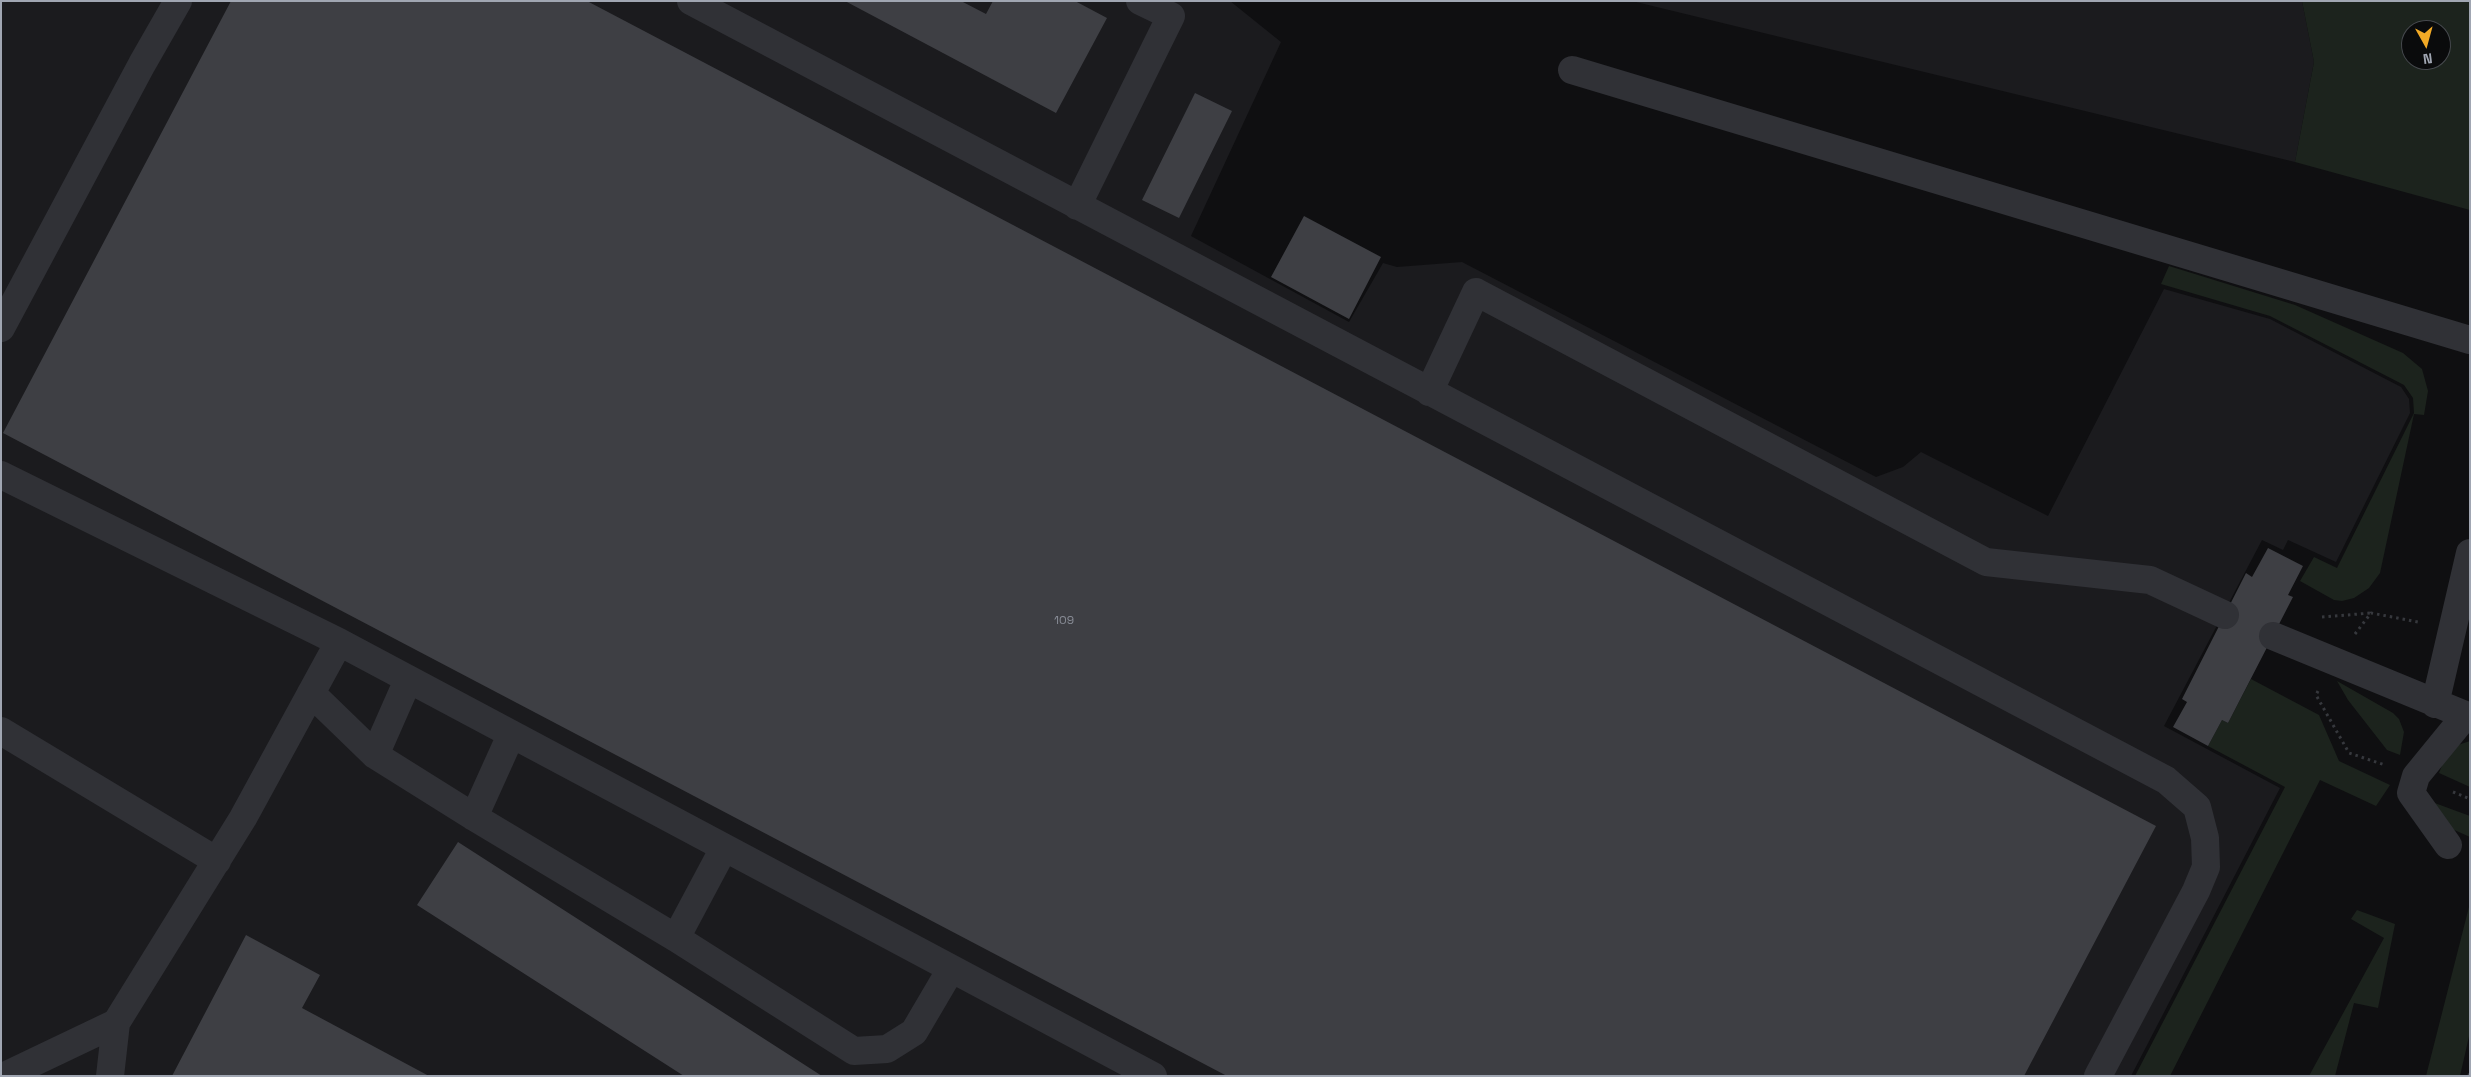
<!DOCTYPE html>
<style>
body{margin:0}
#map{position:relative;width:2471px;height:1077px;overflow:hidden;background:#0f0f11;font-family:"Space Grotesk",sans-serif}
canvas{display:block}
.frame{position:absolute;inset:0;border:2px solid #a0a6b2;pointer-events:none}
.north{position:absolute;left:2401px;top:20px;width:50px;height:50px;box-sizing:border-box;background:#0a0b0c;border:1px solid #46494e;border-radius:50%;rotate:173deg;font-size:14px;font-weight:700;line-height:20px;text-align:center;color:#a0a6b2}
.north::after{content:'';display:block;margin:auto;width:18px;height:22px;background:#f2aa26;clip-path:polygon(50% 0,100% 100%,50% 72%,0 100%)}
</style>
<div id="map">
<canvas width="2471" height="1077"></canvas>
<div class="frame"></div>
<div class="north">N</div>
</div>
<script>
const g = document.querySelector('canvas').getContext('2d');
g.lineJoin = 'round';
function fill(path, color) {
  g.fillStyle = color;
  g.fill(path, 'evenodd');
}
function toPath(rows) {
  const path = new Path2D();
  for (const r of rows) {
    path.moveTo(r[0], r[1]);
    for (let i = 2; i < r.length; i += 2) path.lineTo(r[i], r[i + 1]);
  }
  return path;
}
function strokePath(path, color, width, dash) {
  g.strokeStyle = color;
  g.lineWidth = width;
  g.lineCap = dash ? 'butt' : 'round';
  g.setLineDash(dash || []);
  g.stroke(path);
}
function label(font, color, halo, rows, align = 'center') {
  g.font = font + ' "Space Grotesk",sans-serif';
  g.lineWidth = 5;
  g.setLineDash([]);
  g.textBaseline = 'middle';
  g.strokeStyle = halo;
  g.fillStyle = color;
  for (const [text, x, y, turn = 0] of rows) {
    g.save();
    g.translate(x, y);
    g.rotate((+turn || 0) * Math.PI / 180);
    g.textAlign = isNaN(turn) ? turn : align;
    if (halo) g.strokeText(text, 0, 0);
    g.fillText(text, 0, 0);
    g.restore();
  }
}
const built = toPath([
 [1,1,1230,1,1281,42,1191,236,1349,322,1383,263,1397,267,1462,262,1876,477,1903,467,1921,452,2048,516,2164,289,2270,319,2401,387,2409,399,2410,413,2336,562,2288,540,2283,550,2262,540,2164,726,2280,788,2131,1076,1,1076],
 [1632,1,2302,1,2314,62,2295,162]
]);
const green = toPath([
 [2302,1,2470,1,2470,210,2295,162,2314,62],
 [2411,30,2441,30,2441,60,2411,60],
 [2169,266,2295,305,2403,353,2422,369,2428,391,2424,415,2414,414,2380,573,2369,588,2354,598,2342,601,2334,600,2300,581,2314,557,2337,568,2414,413,2413,398,2404,385,2270,316,2161,284],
 [2251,679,2319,715,2339,761,2390,785,2376,806,2320,780,2170,1076,2135,1076,2285,787,2208,746,2222,720,2228,723],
 [2337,681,2393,713,2399,719,2404,732,2400,755,2387,750,2348,700],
 [2470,741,2470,787,2439,773,2445,758,2455,746],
 [2432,802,2470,816,2470,837,2441,824],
 [2470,903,2470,1032,2460,1076,2426,1076],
 [2357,910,2395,924,2378,1008,2354,1003,2335,1076,2309,1076,2384,938,2351,919]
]);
const building = toPath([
 [231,1,587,1,2156,826,2024,1076,1227,1076,3,433],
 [845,1,961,1,986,14,993,1,1075,1,1107,18,1056,113],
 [1195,93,1232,111,1179,218,1142,200],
 [1304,216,1381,257,1349,319,1271,277],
 [2268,548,2303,566,2288,595,2293,597,2228,723,2222,720,2208,746,2173,727,2187,702,2182,699,2246,573,2252,577],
 [458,842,822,1076,684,1076,417,905],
 [246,935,320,975,302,1008,429,1076,172,1076]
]);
const path = toPath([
 [2322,617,2371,613],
 [2355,634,2371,613,2418,622],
 [2318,691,2316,695,2349,753,2385,765],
 [2453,792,2470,799],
 [2469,1076,2470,1070]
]);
const minor = toPath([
 [691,1,2166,780,2197,807,2205,838,2206,867,2196,891,2098,1076],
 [1572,70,2470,340],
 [1077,206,1171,16,1140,1],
 [1,328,142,64,178,1],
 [1429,392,1476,292,1986,562,2150,580,2225,615],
 [1,475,339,642,1153,1076],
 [2273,636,2470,717],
 [311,693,375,755,474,817,676,938],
 [2435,704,2470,553],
 [1,731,217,861],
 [375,755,408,680],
 [474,817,511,735],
 [2448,845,2411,793,2416,776,2465,716],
 [724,848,676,938,854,1051,887,1049,914,1032,951,969],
 [5,1076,116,1023],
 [110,1076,116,1023,243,818,339,642]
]);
const numberNames = [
 ["109",1064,621]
];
fill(built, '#1b1b1e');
fill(green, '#1c231d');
fill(building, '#3e3f44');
strokePath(path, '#36383d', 3, [2.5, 4]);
strokePath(minor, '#303136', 28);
label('12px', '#888c96', null, numberNames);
</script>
